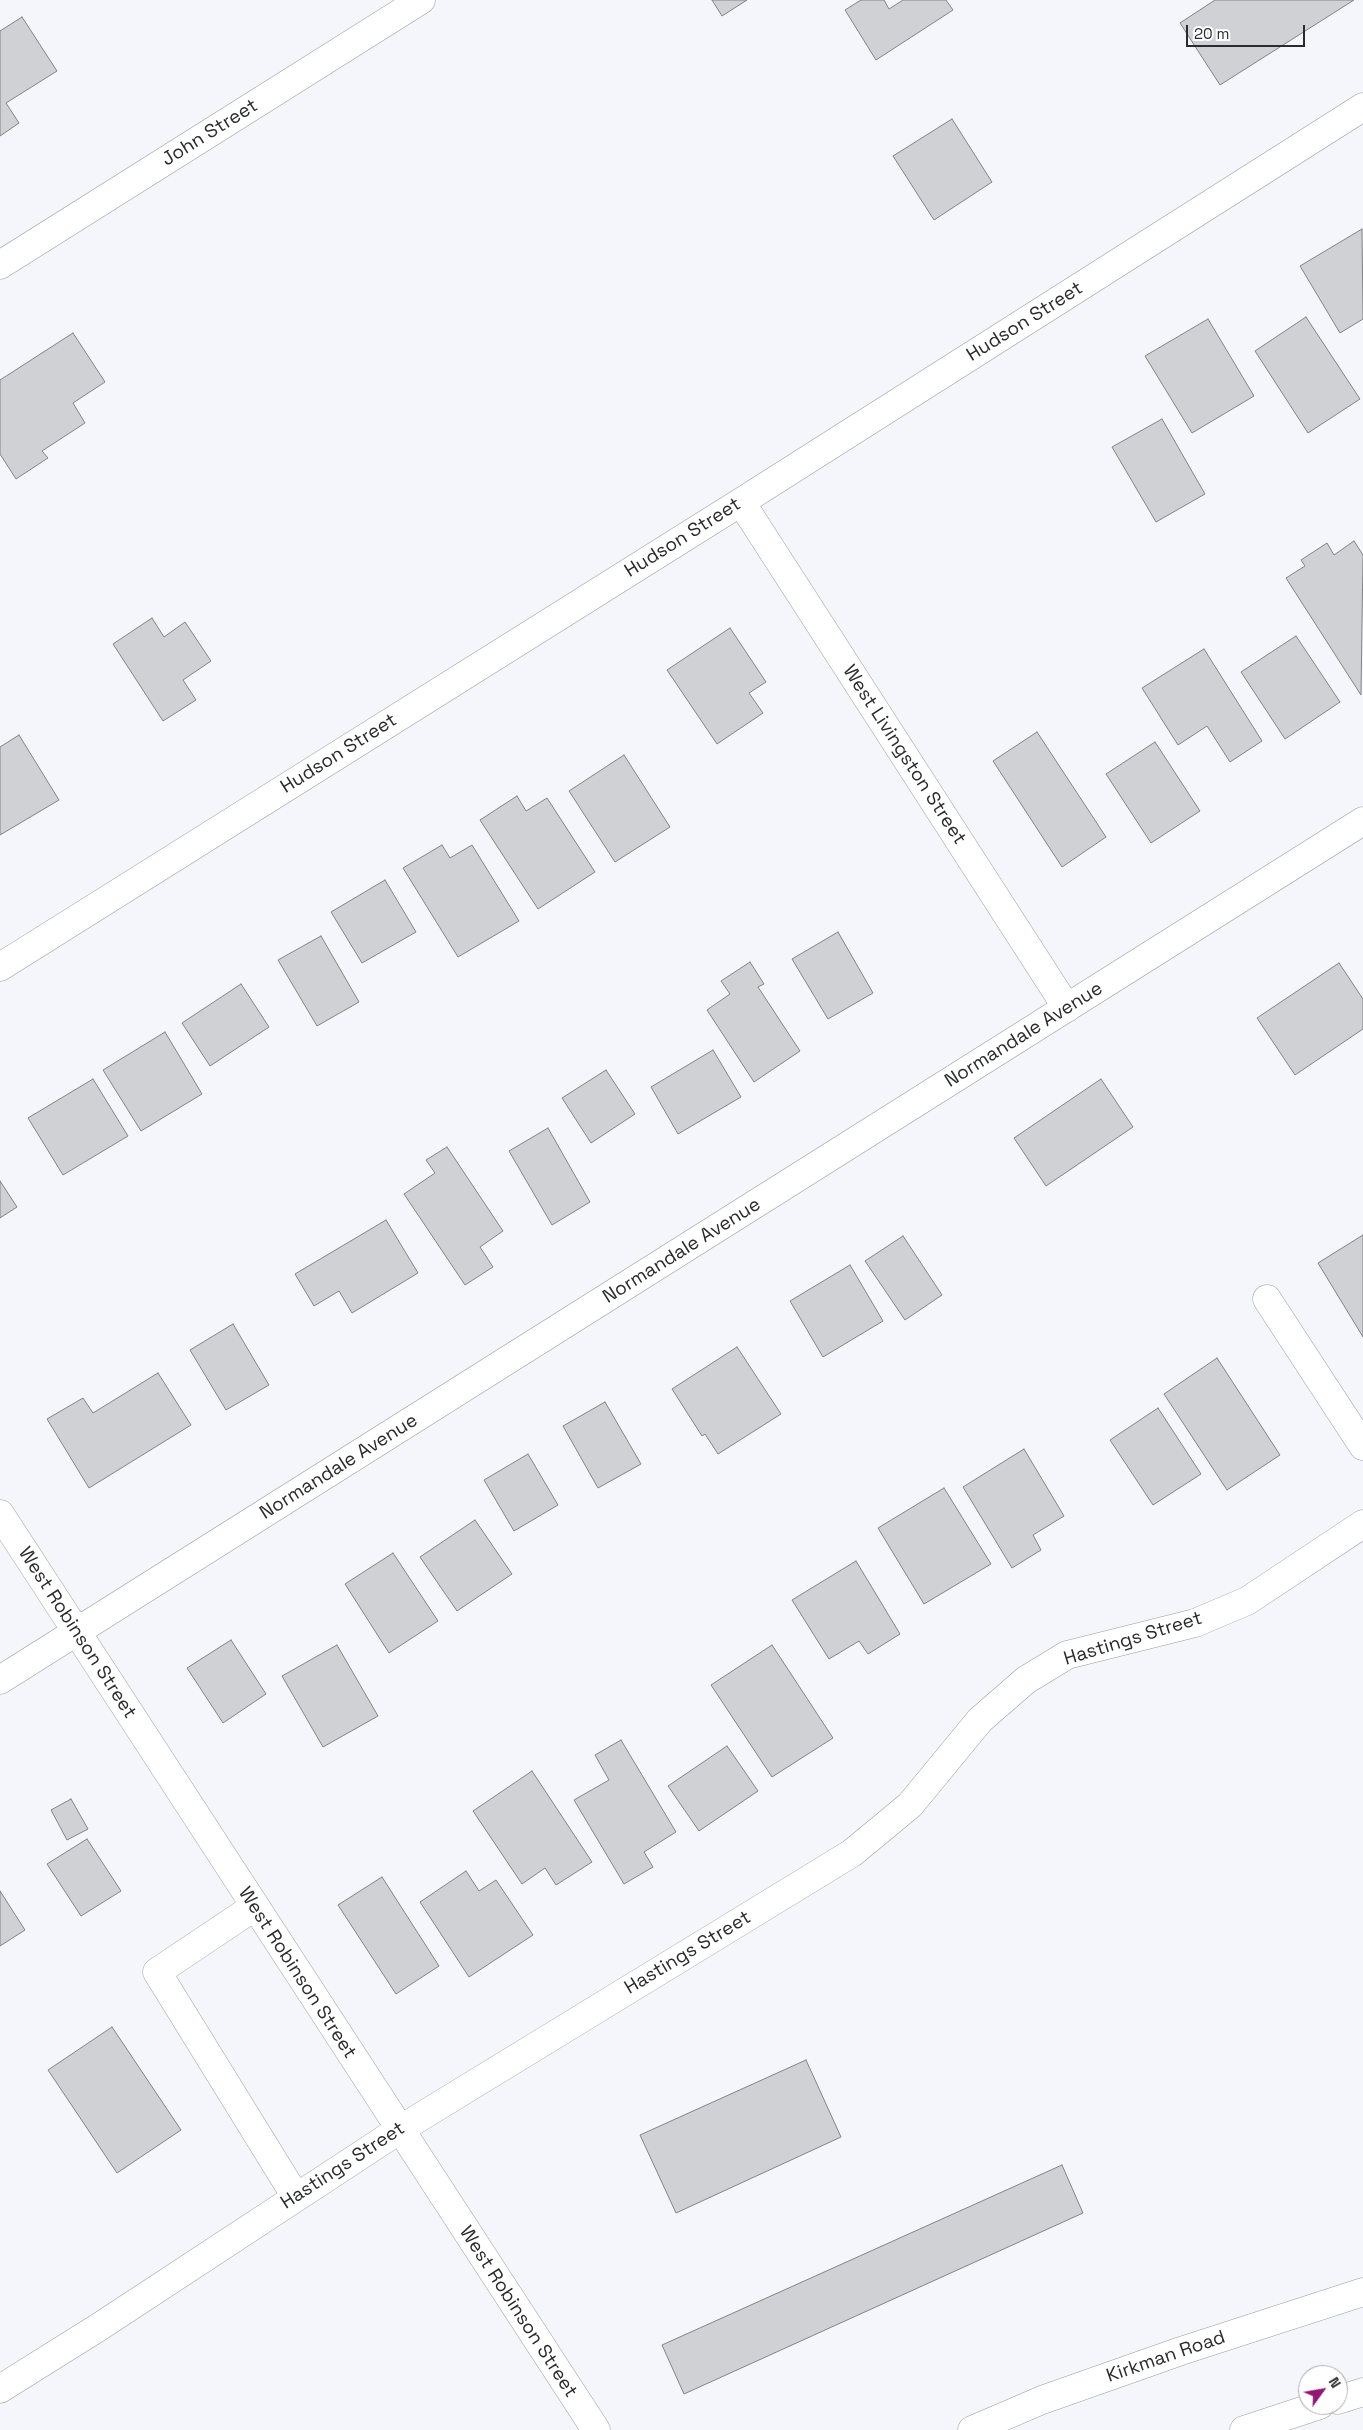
<!DOCTYPE html>
<style>
body{margin:0}
#map{position:relative;width:1363px;height:2430px;overflow:hidden;background:#f4f6fb;font-family:"Space Grotesk",sans-serif}
canvas{display:block}
.north{position:absolute;left:1298px;top:2365px;width:50px;height:50px;box-sizing:border-box;background:#fff;border:1px solid #aaaaab;border-radius:50%;rotate:58deg;font-size:14px;font-weight:700;line-height:20px;text-align:center;color:#2a2b2d}
.north::after{content:'';display:block;margin:auto;width:18px;height:22px;background:#931873;clip-path:polygon(50% 0,100% 100%,50% 72%,0 100%)}
.scale{position:absolute;left:1186px;top:25px;width:119px;height:22px;box-sizing:border-box;border:2px solid #2a2b2d;border-top:0;padding-left:6px;font-size:15px;line-height:18px;white-space:nowrap;color:#2a2b2d;-webkit-text-stroke:4px #fff;paint-order:stroke}
</style>
<div id="map">
<canvas width="1363" height="2430"></canvas>
<div class="north">N</div>
<div class="scale">20 m</div>
</div>
<script>
const g = document.querySelector('canvas').getContext('2d');
g.lineJoin = 'round';
function fill(path, color) {
  g.fillStyle = color;
  g.fill(path, 'evenodd');
}
function toPath(rows) {
  const path = new Path2D();
  for (const r of rows) {
    path.moveTo(r[0], r[1]);
    for (let i = 2; i < r.length; i += 2) path.lineTo(r[i], r[i + 1]);
  }
  return path;
}
function strokePath(path, color, width, dash) {
  g.strokeStyle = color;
  g.lineWidth = width;
  g.lineCap = dash ? 'butt' : 'round';
  g.setLineDash(dash || []);
  g.stroke(path);
}
function label(font, color, halo, rows, align = 'center') {
  g.font = font + ' "Space Grotesk",sans-serif';
  g.lineWidth = 4.5;
  g.setLineDash([]);
  g.textBaseline = 'middle';
  g.strokeStyle = halo;
  g.fillStyle = color;
  for (const [text, x, y, turn = 0] of rows) {
    g.save();
    g.translate(x, y);
    g.rotate((+turn || 0) * Math.PI / 180);
    g.textAlign = isNaN(turn) ? turn : align;
    if (halo) g.strokeText(text, 0, 0);
    g.fillText(text, 0, 0);
    g.restore();
  }
}
const building = toPath([
 [712,0,747,0,722,16,712,0],
 [861,0,884,0,889,9,903,0,946,0,953,10,876,60,845,10,861,0],
 [1215,0,1354,0,1220,85,1180,23,1215,0],
 [22,17,57,71,6,103,19,123,0,136,0,31,22,17],
 [952,119,992,182,934,220,893,156,952,119],
 [1362,229,1363,319,1340,333,1300,266,1362,229],
 [1306,317,1360,399,1308,433,1255,351,1306,317],
 [1208,319,1254,396,1192,433,1145,356,1208,319],
 [73,333,105,382,73,403,85,423,42,451,48,458,16,479,0,454,0,380,73,333],
 [1162,419,1205,494,1156,522,1112,447,1162,419],
 [1354,541,1363,555,1361,695,1286,578,1305,566,1301,560,1327,543,1334,555,1354,541],
 [152,618,164,637,185,622,211,661,183,680,196,700,163,721,113,644,152,618],
 [730,628,766,682,749,693,763,713,717,744,667,670,730,628],
 [1296,636,1340,702,1285,739,1241,672,1296,636],
 [1204,649,1262,741,1230,762,1207,726,1178,745,1142,688,1204,649],
 [1037,732,1106,837,1062,867,993,761,1037,732],
 [19,735,59,800,0,835,0,747,19,735],
 [1155,742,1200,811,1151,843,1106,774,1155,742],
 [624,755,670,827,615,862,569,791,624,755],
 [517,796,526,811,547,798,595,872,538,909,480,820,517,796],
 [442,845,450,858,472,845,519,921,458,957,403,868,442,845],
 [385,880,416,932,362,963,331,912,385,880],
 [838,932,873,993,828,1019,792,959,838,932],
 [321,936,359,1002,317,1026,278,960,321,936],
 [750,962,764,984,758,987,800,1051,754,1082,707,1010,730,994,721,981,750,962],
 [1339,963,1363,999,1363,1029,1295,1075,1257,1018,1339,963],
 [241,984,269,1027,210,1066,182,1023,241,984],
 [165,1032,202,1094,141,1131,103,1070,165,1032],
 [713,1050,741,1097,678,1134,651,1087,713,1050],
 [606,1070,635,1114,591,1143,562,1098,606,1070],
 [93,1079,128,1136,63,1175,28,1118,93,1079],
 [1101,1079,1133,1127,1046,1186,1014,1138,1101,1079],
 [548,1128,590,1202,552,1225,509,1151,548,1128],
 [447,1147,503,1231,480,1247,493,1267,465,1285,404,1194,435,1173,426,1160,447,1147],
 [0,1181,17,1207,0,1218,0,1181],
 [386,1220,418,1273,352,1313,339,1291,314,1306,295,1274,386,1220],
 [1363,1235,1363,1337,1318,1263,1363,1235],
 [903,1236,942,1295,905,1320,865,1261,903,1236],
 [850,1265,883,1321,823,1357,790,1301,850,1265],
 [233,1324,269,1385,226,1410,190,1350,233,1324],
 [737,1347,781,1414,718,1454,705,1434,702,1436,672,1389,737,1347],
 [1217,1358,1280,1455,1227,1490,1164,1394,1217,1358],
 [158,1373,191,1425,89,1488,47,1419,83,1398,93,1413,158,1373],
 [605,1402,641,1464,598,1488,563,1426,605,1402],
 [1158,1408,1201,1474,1153,1505,1110,1440,1158,1408],
 [1024,1449,1064,1516,1033,1535,1041,1550,1012,1568,963,1487,1024,1449],
 [528,1454,558,1505,514,1531,484,1480,528,1454],
 [944,1488,991,1564,924,1604,878,1528,944,1488],
 [475,1520,512,1574,457,1611,420,1557,475,1520],
 [393,1553,438,1621,389,1653,345,1584,393,1553],
 [856,1561,900,1634,868,1654,859,1641,829,1659,792,1600,856,1561],
 [231,1640,266,1694,223,1723,187,1668,231,1640],
 [337,1645,378,1716,323,1747,282,1676,337,1645],
 [772,1645,833,1738,772,1777,711,1685,772,1645],
 [621,1740,676,1832,644,1852,653,1867,624,1884,574,1800,609,1780,595,1755,621,1740],
 [727,1746,758,1791,699,1831,668,1786,727,1746],
 [532,1771,592,1862,556,1885,545,1868,522,1884,473,1811,532,1771],
 [71,1799,88,1829,67,1840,51,1810,71,1799],
 [87,1839,121,1891,81,1916,47,1864,87,1839],
 [466,1871,479,1891,496,1880,533,1935,469,1977,420,1902,466,1871],
 [382,1877,439,1966,396,1994,338,1905,382,1877],
 [0,1891,25,1930,0,1946,0,1891],
 [112,2027,181,2130,117,2173,48,2070,112,2027],
 [806,2060,841,2137,676,2213,640,2135,806,2060],
 [1062,2165,1083,2213,684,2394,662,2345,1062,2165]
]);
const minor = toPath([
 [0,265,421,0],
 [741,502,1067,1008],
 [0,967,741,502,1363,107],
 [1267,1299,1363,1446],
 [0,1514,596,2430],
 [0,1680,1363,821],
 [254,1907,157,1972,296,2197],
 [0,2389,99,2327,399,2130,852,1853,910,1805,980,1720,1026,1680,1067,1655,1195,1623,1247,1601,1363,1524]
]);
const major = toPath([
 [1338,2400,1363,2392],
 [972,2430,1042,2400,1181,2351,1363,2292],
 [1244,2430,1320,2405]
]);
const streetNames = [
 ["John Street",210,133,-32],
 ["Hudson Street",1025,322,-32],
 ["Hudson Street",683,538,-32],
 ["Hudson Street",339,754,-32],
 ["West Livingston Street",904,755,57],
 ["Normandale Avenue",1024,1035,-32],
 ["Normandale Avenue",682,1251,-32],
 ["Normandale Avenue",339,1467,-32],
 ["West Robinson Street",77,1633,57],
 ["Hastings Street",1133,1639,-17],
 ["Hastings Street",688,1953,-31],
 ["West Robinson Street",297,1973,57],
 ["Hastings Street",343,2166,-33],
 ["West Robinson Street",518,2312,57],
 ["Kirkman Road",1166,2357,-19]
];
fill(building, '#cfd1d5');
strokePath(building, '#828387', 1);
strokePath(minor, '#9c9da2', 29);
strokePath(major, '#9c9da2', 29);
strokePath(minor, '#fff', 28);
strokePath(major, '#fff', 28);
label('19px', '#2a2b2d', '#fff', streetNames);
</script>
